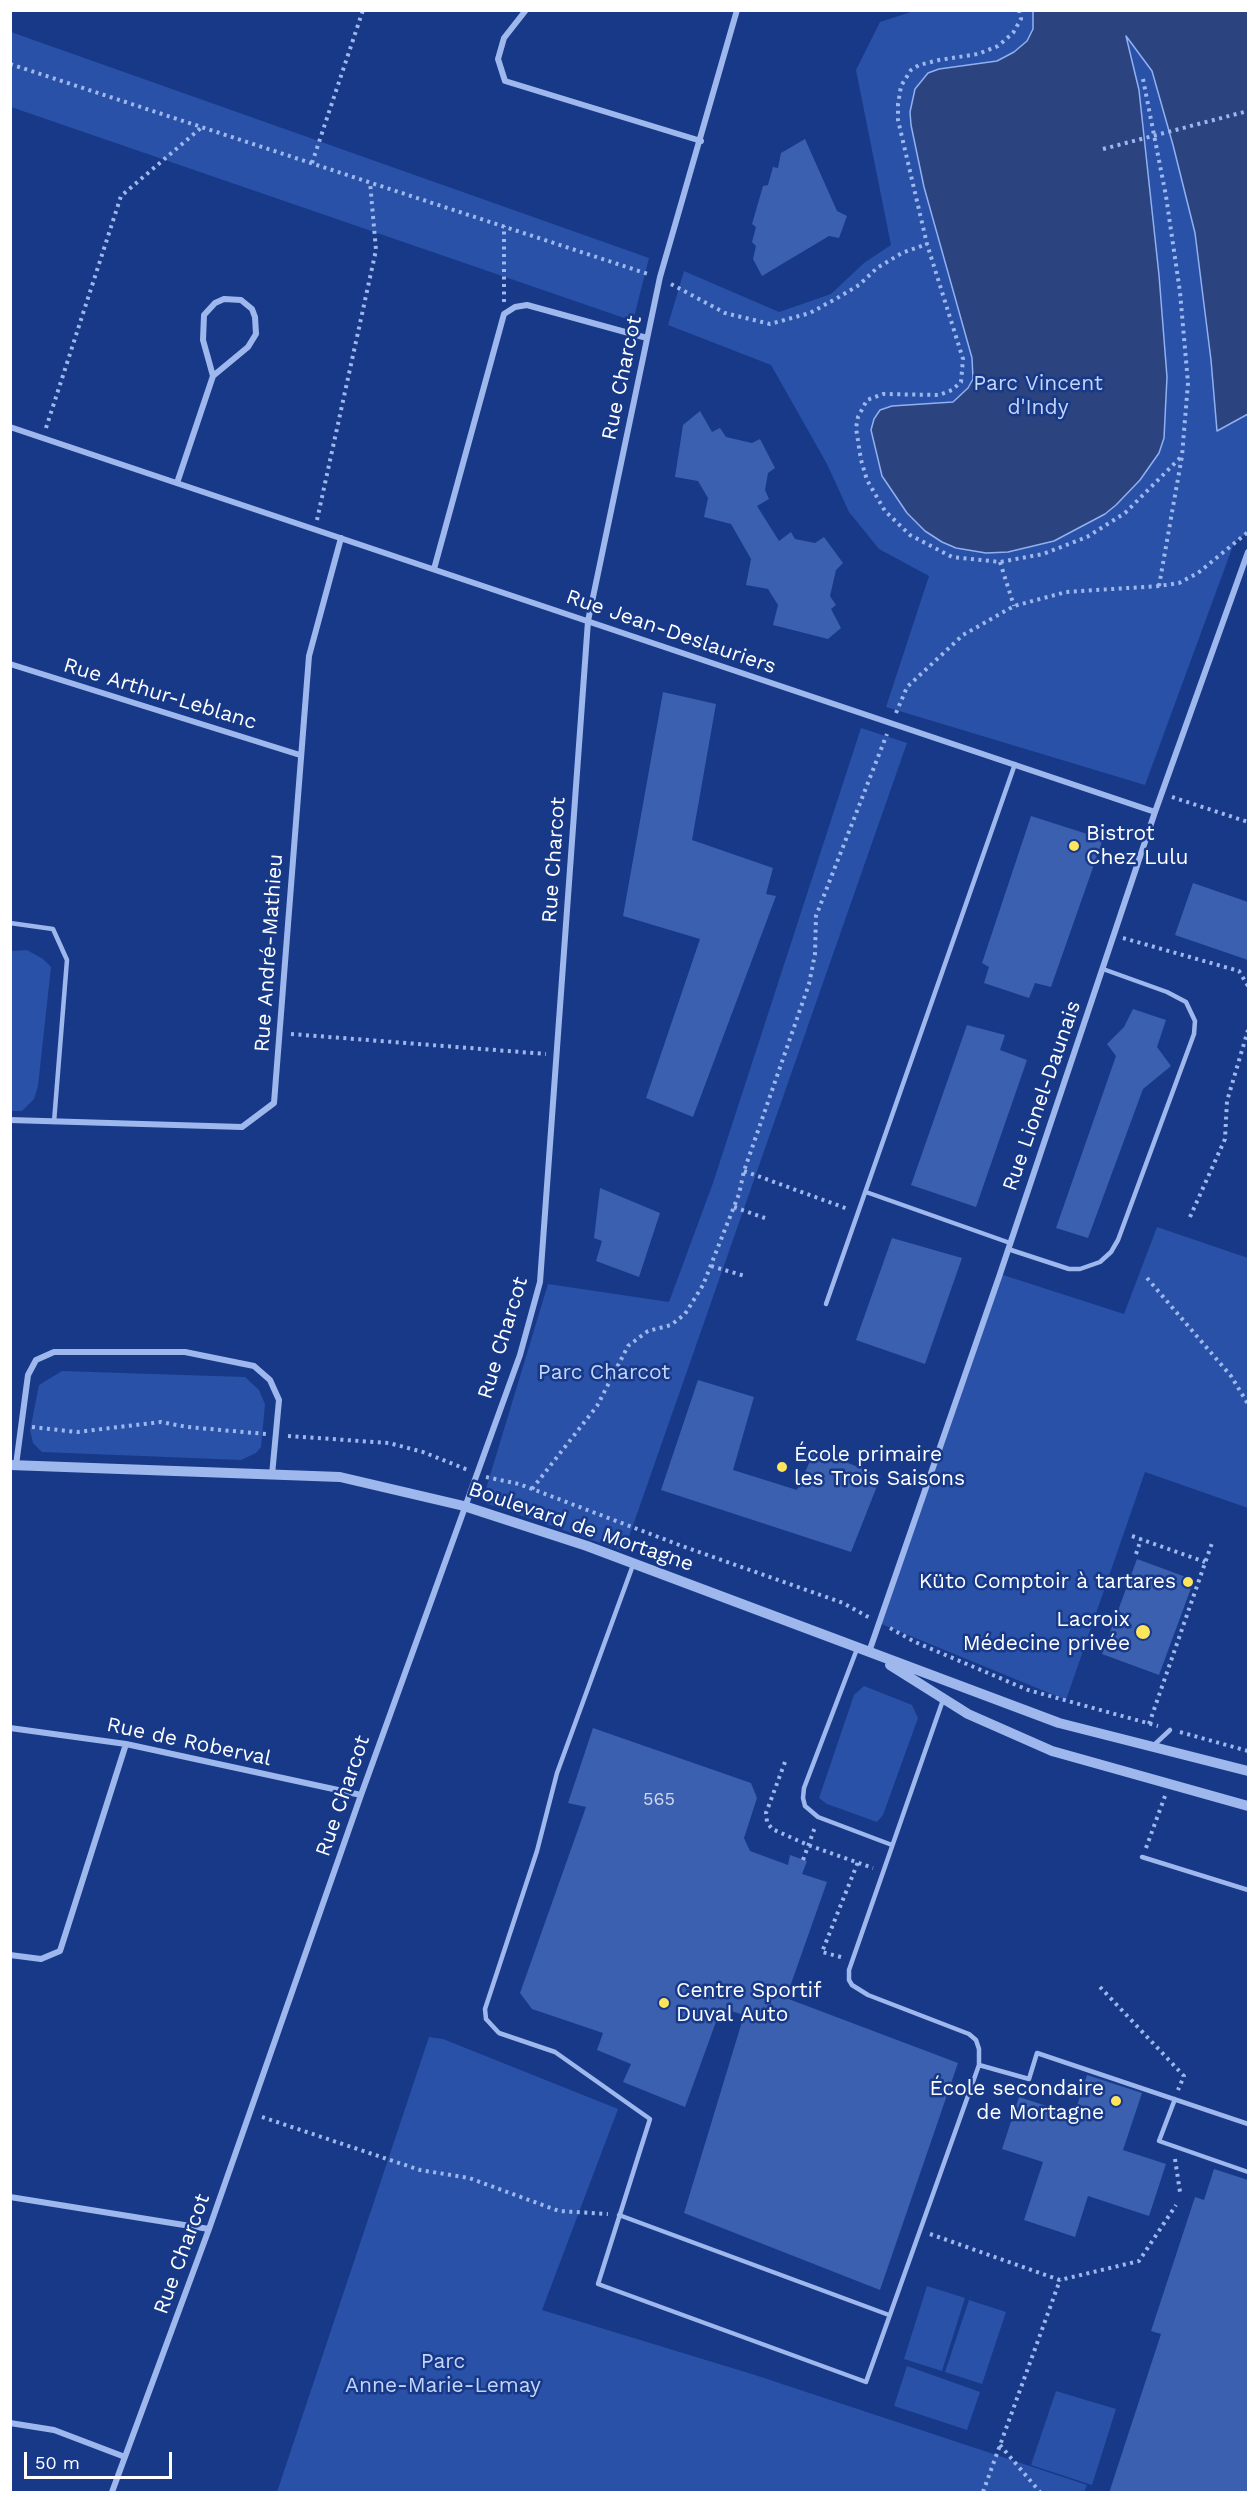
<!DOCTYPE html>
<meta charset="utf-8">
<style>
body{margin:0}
#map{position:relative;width:1259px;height:2503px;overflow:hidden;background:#173988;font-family:"Work Sans",sans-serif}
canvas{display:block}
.frame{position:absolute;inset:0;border:12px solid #fff;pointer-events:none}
.scale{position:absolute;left:24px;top:2452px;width:148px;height:27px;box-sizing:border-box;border:3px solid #fff;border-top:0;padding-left:8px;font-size:18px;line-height:21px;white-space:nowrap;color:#fff;-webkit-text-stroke:4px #173988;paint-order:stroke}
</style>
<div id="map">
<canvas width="1259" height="2503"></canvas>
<div class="frame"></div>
<div class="scale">50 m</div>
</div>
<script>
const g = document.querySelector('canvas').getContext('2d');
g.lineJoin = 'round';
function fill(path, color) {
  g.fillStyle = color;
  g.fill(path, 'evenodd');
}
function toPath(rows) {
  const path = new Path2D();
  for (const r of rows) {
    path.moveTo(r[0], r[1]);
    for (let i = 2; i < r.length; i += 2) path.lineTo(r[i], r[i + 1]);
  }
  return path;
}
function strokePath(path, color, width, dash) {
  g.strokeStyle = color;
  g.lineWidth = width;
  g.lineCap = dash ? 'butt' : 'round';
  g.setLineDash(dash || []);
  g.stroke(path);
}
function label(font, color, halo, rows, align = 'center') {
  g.font = font + ' "Work Sans",sans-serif';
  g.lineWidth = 5;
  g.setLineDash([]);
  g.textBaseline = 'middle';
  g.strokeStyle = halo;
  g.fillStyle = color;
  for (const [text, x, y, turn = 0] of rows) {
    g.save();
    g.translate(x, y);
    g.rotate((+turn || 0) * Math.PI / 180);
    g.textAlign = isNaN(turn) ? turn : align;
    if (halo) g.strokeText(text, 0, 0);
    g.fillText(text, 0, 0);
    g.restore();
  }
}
const green = toPath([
 [917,10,1248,11,1248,532,1234,543,1145,785,886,707,929,576,879,549,849,512,827,464,771,365,668,325,684,271,779,312,831,294,864,263,891,245,856,70,880,22],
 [11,32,649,258,633,321,11,107],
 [861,728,907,743,624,1551,482,1502,548,1284,669,1302,713,1183],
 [27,950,43,959,51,967,38,1086,34,1099,22,1111,11,1111,11,951],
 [1157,1227,1248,1258,1248,1508,1145,1472,1066,1700,879,1623,1000,1274,1124,1314],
 [62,1371,245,1377,259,1390,265,1404,261,1447,256,1453,241,1460,42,1452,33,1443,30,1430,39,1385],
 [864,1686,912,1705,918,1718,883,1815,877,1822,827,1804,819,1798,854,1695],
 [429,2037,443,2039,618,2109,542,2310,755,2375,1087,2485,1084,2492,277,2492],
 [927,2286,965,2298,942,2371,904,2359],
 [969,2300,1006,2312,982,2384,945,2372],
 [907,2366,980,2392,967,2430,894,2406],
 [1056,2391,1116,2409,1092,2485,1031,2465]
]);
const water = toPath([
 [1033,11,1248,11,1248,414,1217,431,1211,360,1195,233,1173,145,1152,71,1126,36,1139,90,1159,275,1167,377,1164,438,1159,453,1140,480,1116,505,1105,514,1054,541,1008,552,986,553,956,548,942,542,925,531,907,513,882,476,871,430,874,419,880,410,892,406,953,402,968,388,973,379,972,358,924,187,911,125,910,112,915,89,928,73,939,69,997,61,1014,52,1027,41,1033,29,1033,11]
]);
const building = toPath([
 [805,139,837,211,847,216,839,238,829,236,762,276,753,259,756,246,752,242,756,227,752,224,763,186,768,185,773,167,778,168,781,153],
 [700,411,712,432,720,428,726,437,752,443,760,439,775,468,768,473,765,490,769,499,757,506,779,541,791,532,795,539,815,543,824,537,843,563,836,570,830,596,836,605,831,609,841,628,828,639,773,625,778,605,768,589,746,585,751,559,731,524,704,517,708,498,698,481,675,477,683,425],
 [663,692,716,704,692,840,773,868,766,894,776,896,693,1117,646,1098,700,939,623,916],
 [1031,816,1103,839,1051,987,1035,983,1029,998,984,983,989,967,982,963],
 [1193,883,1248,902,1248,960,1175,935],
 [1133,1009,1166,1020,1157,1047,1171,1066,1143,1089,1088,1238,1056,1228,1116,1056,1107,1044,1124,1027],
 [967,1025,1005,1035,1000,1050,1027,1060,976,1207,911,1185],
 [600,1188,660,1213,639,1277,596,1261,602,1241,594,1238],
 [892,1238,962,1258,925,1364,856,1340],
 [698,1380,754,1397,733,1470,797,1490,815,1450,881,1476,851,1552,661,1490],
 [1137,1559,1194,1580,1159,1675,1102,1654],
 [593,1728,751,1783,757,1798,744,1838,750,1851,788,1865,790,1855,807,1861,802,1874,827,1882,786,1998,958,2063,880,2290,684,2213,744,2015,721,2008,685,2107,623,2082,631,2064,597,2050,603,2033,532,2009,520,1993,586,1807,568,1803],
 [1087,2075,1142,2093,1123,2150,1166,2164,1149,2216,1088,2196,1075,2237,1024,2220,1043,2162,1002,2149,1019,2097,1074,2115],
 [1214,2169,1248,2180,1248,2493,1109,2493,1161,2334,1151,2331,1195,2197,1204,2200]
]);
const path = toPath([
 [1019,10,1021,19,1013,33,998,46,978,54,939,60,919,65,911,70,901,86,898,104,898,120,927,244,963,359,961,382,952,390,939,395,883,394,867,400,858,417,856,428,861,460,867,480,885,511,910,535,952,557,1000,562,1043,554,1087,537,1125,513,1182,456],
 [10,64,648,274],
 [1143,79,1166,196,1180,292,1188,383,1182,456,1159,586],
 [1103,149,1248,111],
 [312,163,363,10],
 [671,284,725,313,770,324,810,313,839,297,859,285,877,268,902,253,927,244],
 [504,302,504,226],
 [46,428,121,196,202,127],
 [317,520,376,250,370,182],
 [1000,562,1014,606],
 [896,713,907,687,963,635,1014,606,1066,592,1159,586,1179,583,1198,573,1248,532],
 [1172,797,1248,822],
 [1123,938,1239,971,1248,986],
 [291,1034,546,1054],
 [744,1171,848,1209],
 [734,1207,765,1218],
 [1190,1217,1225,1139,1227,1101,1248,1030],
 [711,1266,745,1276],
 [1147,1278,1231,1376,1248,1404],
 [32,1427,77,1432,161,1422,187,1427,266,1434],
 [288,1436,389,1443,423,1452,468,1470],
 [486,1477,519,1484,682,1546,843,1603,870,1618],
 [532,1489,597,1406,628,1346,648,1331,671,1325,685,1314,703,1285,739,1194,744,1171,809,984,815,954,816,916,887,734],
 [1132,1536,1205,1562],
 [1136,1554,1141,1539],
 [890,1628,915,1642,1028,1690,1158,1726],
 [1149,1724,1212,1543],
 [1180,1732,1248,1751],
 [785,1762,766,1813,767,1822,772,1829,808,1845,873,1868],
 [1146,1848,1165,1796],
 [803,1860,815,1827],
 [841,1957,822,1952,858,1862],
 [1100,1987,1184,2076,1178,2090],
 [262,2117,420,2170,469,2178,559,2211,608,2214],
 [1175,2159,1180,2192],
 [930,2234,1060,2280,1139,2261,1176,2205],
 [1000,2445,1040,2492],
 [983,2492,1060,2280]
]);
const service = toPath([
 [10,923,53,929,67,960,54,1122],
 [866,1192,1010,1243],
 [1008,1249,1069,1269,1080,1269,1100,1262,1111,1252,1118,1240,1194,1034,1195,1021,1186,1002,1167,992,1103,969],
 [826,1304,1015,764],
 [633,1565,557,1773,537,1851,485,2009,486,2019,499,2033,555,2052,650,2119,598,2284,866,2382,979,2065],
 [857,1649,804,1788,803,1798,805,1806,818,1817,892,1845],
 [943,1700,849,1970,849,1980,852,1985,868,1995,969,2034,976,2040,979,2049,979,2065,1029,2079,1037,2053,1248,2124],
 [1153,1746,1170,1730],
 [1142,1857,1248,1890],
 [1175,2099,1159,2141,1248,2172],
 [619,2215,889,2315]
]);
const minor = toPath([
 [526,10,504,38,498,59,505,81,701,141],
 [10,427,1155,812],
 [177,483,213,376,248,347,256,334,255,317,252,309,241,300,224,299,215,303,204,315,203,340,213,376],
 [434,569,504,314,515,307,527,305,647,338],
 [10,664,300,755],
 [10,1120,242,1127,274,1103,309,656,341,538],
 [16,1465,28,1375,36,1360,54,1352,185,1352,254,1366,270,1380,279,1400,272,1475],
 [869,1652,1000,1274,1155,812,1248,552],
 [10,1728,126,1744,361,1795],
 [10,1955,41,1959,60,1951,126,1744],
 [10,2197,209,2229],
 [10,2423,54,2430,125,2457],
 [112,2492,209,2229,361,1795,520,1355,540,1282,588,621,660,277,737,10]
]);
const tertiary = toPath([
 [10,1465,340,1477,464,1506,587,1546,1059,1723,1248,1771],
 [890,1665,968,1714,1052,1751,1248,1806]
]);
const markers = [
 [1074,846,6,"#ffe55b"],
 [782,1467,6,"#ffe55b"],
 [1188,1582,6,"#ffe55b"],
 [1143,1632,8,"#ffe55b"],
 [664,2003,6,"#ffe55b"],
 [1116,2101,6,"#ffe55b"]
];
const numberNames = [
 ["565",659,1800]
];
const streetNames = [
 ["Rue Charcot",622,378,-78],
 ["Rue Jean-Deslauriers",671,632,19],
 ["Rue Arthur-Leblanc",160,694,17],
 ["Rue Charcot",554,860,-86],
 ["Rue André-Mathieu",269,953,-86],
 ["Rue Lionel-Daunais",1042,1096,-71],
 ["Rue Charcot",503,1338,-73],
 ["Boulevard de Mortagne",581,1527,19],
 ["Rue de Roberval",189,1742,12],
 ["Rue Charcot",343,1796,-71],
 ["Rue Charcot",182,2254,-70]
];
const parkNames = [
 ["Parc Vincent",1038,384],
 ["d'Indy",1038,408],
 ["Parc Charcot",604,1373],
 ["Parc",443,2362],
 ["Anne-Marie-Lemay",443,2386]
];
const poiNames = [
 ["Bistrot",1086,834],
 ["Chez Lulu",1086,858],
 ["École primaire",794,1455],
 ["les Trois Saisons",794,1479],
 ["Küto Comptoir à tartares",1176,1582,"right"],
 ["Lacroix",1130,1620,"right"],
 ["Médecine privée",1130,1644,"right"],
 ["Centre Sportif",676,1991],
 ["Duval Auto",676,2015],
 ["École secondaire",1104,2089,"right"],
 ["de Mortagne",1104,2113,"right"]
];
fill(green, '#2951a7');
fill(water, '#2b447f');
strokePath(water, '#90b0f1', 1.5);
fill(building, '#3b60b0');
strokePath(path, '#9eb8ee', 4, [3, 4.5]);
strokePath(service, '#9eb8ee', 4.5);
strokePath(minor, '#9eb8ee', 6);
strokePath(tertiary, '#9eb8ee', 10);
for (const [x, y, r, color] of markers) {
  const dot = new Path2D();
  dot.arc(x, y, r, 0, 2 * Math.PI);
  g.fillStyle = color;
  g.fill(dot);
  strokePath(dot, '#173988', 2);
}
label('18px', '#ced7eb', null, numberNames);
label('21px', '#fff', '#173988', streetNames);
label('21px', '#c4d5fa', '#173988', parkNames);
label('21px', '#fff', '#173988', poiNames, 'left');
</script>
